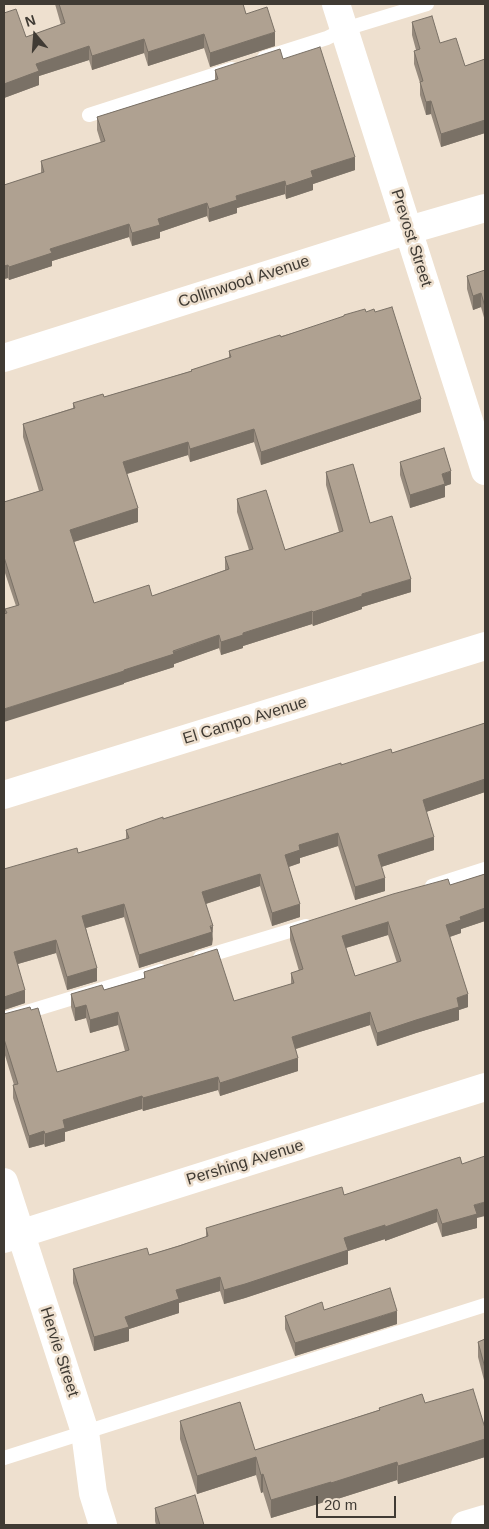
<!DOCTYPE html>
<style>
body{margin:0}
#map{position:relative;width:489px;height:1529px;overflow:hidden;background:#eee0cf;font-family:Helvetica,sans-serif}
canvas{display:block}
.frame{position:absolute;inset:0;border:5px solid #403b34;pointer-events:none}
.north{position:absolute;left:10px;top:10px;width:50px;height:50px;-webkit-text-stroke:4px #eee0cf;paint-order:stroke;rotate:342deg;font-size:14px;font-weight:700;line-height:20px;text-align:center;color:#403b34}
.north::after{content:'';display:block;margin:auto;width:18px;height:22px;background:#403b34;clip-path:polygon(50% 0,100% 100%,50% 72%,0 100%)}
.scale{position:absolute;left:316px;top:1496px;width:80px;height:22px;box-sizing:border-box;border:2px solid #403b34;border-top:0;padding-left:6px;font-size:15px;line-height:18px;white-space:nowrap;color:#403b34;-webkit-text-stroke:4px #eee0cf;paint-order:stroke}
</style>
<div id="map">
<canvas width="489" height="1529"></canvas>
<div class="frame"></div>
<div class="north">N</div>
<div class="scale">20 m</div>
</div>
<script>
const g = document.querySelector('canvas').getContext('2d');
g.lineJoin = 'round';
function toPath(rows) {
  const path = new Path2D();
  for (const r of rows) {
    path.moveTo(r[0], r[1]);
    for (let i = 2; i < r.length; i += 2) path.lineTo(r[i], r[i + 1]);
  }
  return path;
}
function strokePath(path, color, width, dash) {
  g.strokeStyle = color;
  g.lineWidth = width;
  g.lineCap = dash ? 'butt' : 'round';
  g.setLineDash(dash || []);
  g.stroke(path);
}
function fill(path, color) {
  g.fillStyle = color;
  g.fill(path, 'evenodd');
}
function label(font, color, halo, rows, align = 'center') {
  g.font = font + ' Helvetica,sans-serif';
  g.lineWidth = 5;
  g.setLineDash([]);
  g.textBaseline = 'middle';
  g.strokeStyle = halo;
  g.fillStyle = color;
  for (const [text, x, y, turn = 0] of rows) {
    g.save();
    g.translate(x, y);
    g.rotate((+turn || 0) * Math.PI / 180);
    g.textAlign = isNaN(turn) ? turn : align;
    if (halo) g.strokeText(text, 0, 0);
    g.fillText(text, 0, 0);
    g.restore();
  }
}
const service = toPath([
 [264,58,327,38,345,29,427,4],
 [89,115,232,69],
 [432,886,485,869],
 [200,958,306,926],
 [4,1019,161,971],
 [4,1458,485,1305]
]);
const minor = toPath([
 [336,4,485,471],
 [4,358,409,230,485,208],
 [4,795,485,646],
 [4,1182,85,1432,93,1493,103,1525],
 [4,1239,485,1087],
 [465,1525,485,1519]
]);
const wall = toPath([
 [55,4,243,4,246,14,275,46,210,67,204,48,148,66,144,53,92,70,89,60,39,76,39,85,4,98,4,13,26,37,61,25],
 [412,22,440,43,465,66,485,59,485,135,485,133,441,147,431,114,426,115,420,95,420,83,414,64,414,51,416,50,412,35],
 [283,59,355,170,313,184,313,190,286,199,285,194,237,208,237,213,209,222,207,216,160,232,160,238,132,246,129,237,52,261,52,266,9,280,8,278,4,279,4,185,41,173,41,161,101,143,97,130,97,117,215,80,215,70],
 [485,270,485,321,481,307,473,310,467,289,467,276],
 [366,312,421,412,261,465,254,442,190,462,188,455,127,474,138,522,74,542,94,603,152,596,225,570,225,557,249,550,237,512,237,499,285,550,339,532,326,485,326,472,370,523,411,592,362,607,362,609,313,626,312,624,243,646,243,648,221,655,219,648,174,664,174,667,124,683,124,684,5,613,5,609,16,606,4,570,4,502,39,491,23,437,23,424,73,408,73,403,104,397,191,371,191,370,229,358,229,351],
 [400,462,451,484,445,486,445,497,410,508,400,475],
 [485,723,485,792,426,812,434,850,381,867,385,891,355,900,338,846,300,858,300,863,289,867,300,917,272,926,260,886,206,904,213,939,212,945,139,968,124,917,86,928,97,981,67,990,56,953,18,964,25,1003,4,1010,4,869,78,853,126,839,126,830,341,765,392,753],
 [485,874,485,921,461,929,461,933,450,937,468,1007,459,1010,459,1020,416,1033,377,1046,370,1025,296,1049,298,1071,220,1096,218,1090,143,1111,142,1109,65,1132,65,1141,45,1147,44,1144,29,1148,13,1098,13,1085,14,1085,4,1052,4,1014,57,1072,125,1051,118,1025,90,1033,86,1018,75,1021,71,1007,71,994,104,990,144,978,144,972,234,1001,291,984,291,973,299,971,290,940,290,927,450,885],
 [388,935,397,963,355,976,346,948],
 [460,1157,477,1218,477,1228,442,1237,437,1222,385,1241,385,1239,348,1251,348,1264,245,1298,224,1304,220,1291,179,1303,179,1313,129,1329,129,1341,94,1351,73,1283,73,1269,149,1255,206,1237,206,1228,344,1195],
 [324,1310,397,1324,295,1356,285,1329,285,1316],
 [485,1339,485,1384,478,1357,478,1342],
 [425,1403,485,1428,485,1457,398,1484,397,1480,331,1501,331,1500,271,1518,263,1492,261,1493,256,1475,197,1494,180,1439,180,1421,255,1450,379,1410,379,1408],
 [155,1508,204,1525,156,1525,155,1521]
]);
const shadedWall = toPath([
 [275,32,275,46,210,67,210,53],
 [204,34,204,48,148,66,148,52],
 [144,39,144,53,92,70,92,56],
 [89,46,89,60,39,76,39,85,4,98,4,84,36,64],
 [431,101,431,114,426,115,426,102],
 [485,120,485,133,441,147,441,134],
 [355,157,355,170,313,184,313,190,286,199,286,186,311,171],
 [285,181,285,194,237,208,237,213,209,222,209,209,236,196],
 [207,203,207,216,160,232,160,238,132,246,132,233,158,219],
 [129,224,129,237,52,261,52,266,9,280,9,267,50,249],
 [8,265,8,278,4,279,4,266],
 [481,293,481,307,473,310,473,296],
 [421,399,421,412,261,465,261,452],
 [254,429,254,442,190,462,190,449],
 [188,442,188,455,123,475,123,462],
 [451,471,451,484,445,486,445,497,410,508,410,495,442,474],
 [138,508,138,522,70,543,70,530],
 [411,579,411,592,362,607,362,609,313,626,313,612,362,594],
 [312,611,312,624,243,646,243,648,221,655,221,642,243,633],
 [219,635,219,648,174,664,174,667,124,683,124,684,4,722,4,709,124,670],
 [485,779,485,792,423,813,423,800],
 [338,833,338,846,300,858,300,863,285,868,285,855,299,845],
 [434,837,434,850,378,868,378,855],
 [260,874,260,886,202,905,202,892],
 [385,878,385,891,355,900,355,887],
 [124,904,124,917,82,929,82,916],
 [300,904,300,917,272,926,272,913],
 [485,908,485,921,461,929,461,933,446,938,446,925,460,917],
 [388,922,388,935,342,949,342,936],
 [213,926,212,945,139,968,139,955],
 [56,940,56,953,14,965,14,952],
 [97,968,97,981,67,990,67,977],
 [25,990,25,1003,4,1010,4,997],
 [468,994,468,1007,459,1010,459,1020,416,1033,377,1046,377,1033,457,998],
 [86,1005,86,1018,75,1021,75,1008],
 [118,1012,118,1025,90,1033,90,1020],
 [370,1012,370,1025,292,1050,292,1037],
 [298,1058,298,1071,220,1096,220,1083],
 [218,1077,218,1090,143,1111,143,1098],
 [142,1096,142,1109,65,1132,65,1141,45,1147,45,1134,63,1120],
 [44,1131,44,1144,29,1148,29,1136],
 [485,1202,485,1216,477,1218,477,1228,442,1237,442,1224,474,1205],
 [437,1209,437,1222,385,1241,385,1227],
 [385,1225,385,1239,348,1251,348,1264,245,1298,224,1304,224,1290,344,1238],
 [220,1277,220,1291,179,1303,179,1313,129,1329,129,1341,94,1351,94,1337,125,1317,176,1290],
 [397,1311,397,1324,295,1356,295,1343],
 [485,1439,485,1457,398,1484,398,1466],
 [256,1457,256,1475,197,1494,197,1476],
 [397,1462,397,1480,331,1501,331,1483],
 [263,1474,263,1492,261,1493,261,1475],
 [331,1482,331,1500,271,1518,271,1500]
]);
const building = toPath([
 [59,4,243,4,246,14,267,7,275,32,210,53,204,34,148,52,144,39,92,56,89,46,36,64,39,71,4,84,4,13,16,9,26,37,65,23,59,4],
 [432,16,440,43,456,38,465,66,485,59,485,122,485,120,441,134,431,101,426,102,420,82,423,81,414,51,420,49,412,22,432,16],
 [320,47,355,157,311,171,313,177,286,186,285,181,236,196,237,200,209,209,207,203,158,219,160,225,132,233,129,224,50,249,52,253,9,267,8,265,4,266,4,185,44,172,41,161,105,141,97,117,218,79,215,70,280,49,283,59,320,47],
 [485,270,485,307,481,293,473,296,467,276,485,270],
 [392,307,421,399,261,452,254,429,190,449,188,442,123,462,138,508,70,530,94,603,149,585,152,596,229,569,225,557,253,549,237,499,266,490,285,550,343,531,326,472,353,464,370,523,392,516,411,579,362,594,362,596,313,612,312,611,243,633,243,635,221,642,219,635,173,651,174,654,124,670,124,671,4,709,4,614,7,613,5,609,19,605,4,557,4,502,43,490,23,424,75,408,73,403,103,394,104,397,192,371,191,370,231,357,229,351,280,335,281,337,344,316,344,315,365,309,366,312,374,309,375,312,392,307],
 [444,448,451,471,442,474,445,484,410,495,400,462,444,448],
 [485,723,485,779,423,800,434,837,378,855,385,878,355,887,338,833,299,845,300,850,285,855,300,904,272,913,260,874,202,892,213,926,210,926,212,932,139,955,124,904,82,916,97,968,67,977,56,940,14,952,25,990,4,997,4,869,77,848,78,853,129,838,126,830,163,817,163,819,341,763,341,765,391,749,392,753,485,723],
 [485,874,485,908,460,917,461,920,446,925,468,994,457,998,459,1007,416,1020,377,1033,370,1012,292,1037,298,1058,220,1083,218,1077,143,1098,142,1096,63,1120,65,1128,45,1134,44,1131,29,1136,13,1085,18,1084,4,1039,4,1014,30,1007,31,1010,38,1008,57,1072,129,1050,118,1012,90,1020,86,1005,75,1008,71,994,102,985,104,990,145,978,144,972,217,949,234,1001,294,983,291,973,303,969,290,927,393,894,448,879,450,885,485,874],
 [388,922,401,961,355,976,342,936,388,922],
 [485,1156,485,1202,474,1205,477,1214,442,1224,437,1209,385,1227,385,1225,344,1238,348,1250,245,1284,224,1290,220,1277,176,1290,179,1299,125,1317,129,1327,94,1337,73,1269,147,1248,149,1255,179,1246,208,1236,206,1228,342,1187,344,1195,460,1157,462,1164,485,1156],
 [390,1288,397,1311,295,1343,285,1316,322,1302,324,1310,390,1288],
 [485,1339,485,1368,478,1342,485,1339],
 [473,1389,485,1428,485,1439,398,1466,397,1462,331,1483,331,1482,271,1500,263,1474,261,1475,256,1457,197,1476,180,1421,240,1402,255,1450,380,1410,379,1408,422,1394,425,1403,473,1389],
 [195,1495,204,1525,160,1525,155,1508,195,1495]
]);
const streetNames = [
 ["Prevost Street",411,238,72],
 ["Collinwood Avenue",244,282,-18],
 ["El Campo Avenue",245,721,-17],
 ["Pershing Avenue",245,1163,-17],
 ["Hervie Street",59,1352,72]
];
strokePath(service, '#fff', 14);
strokePath(minor, '#fff', 28);
fill(wall, '#968a7d');
fill(shadedWall, '#7a7166');
fill(building, '#afa191');
strokePath(building, '#7a7166', 1);
label('16px', '#403b34', '#eee0cf', streetNames);
</script>
